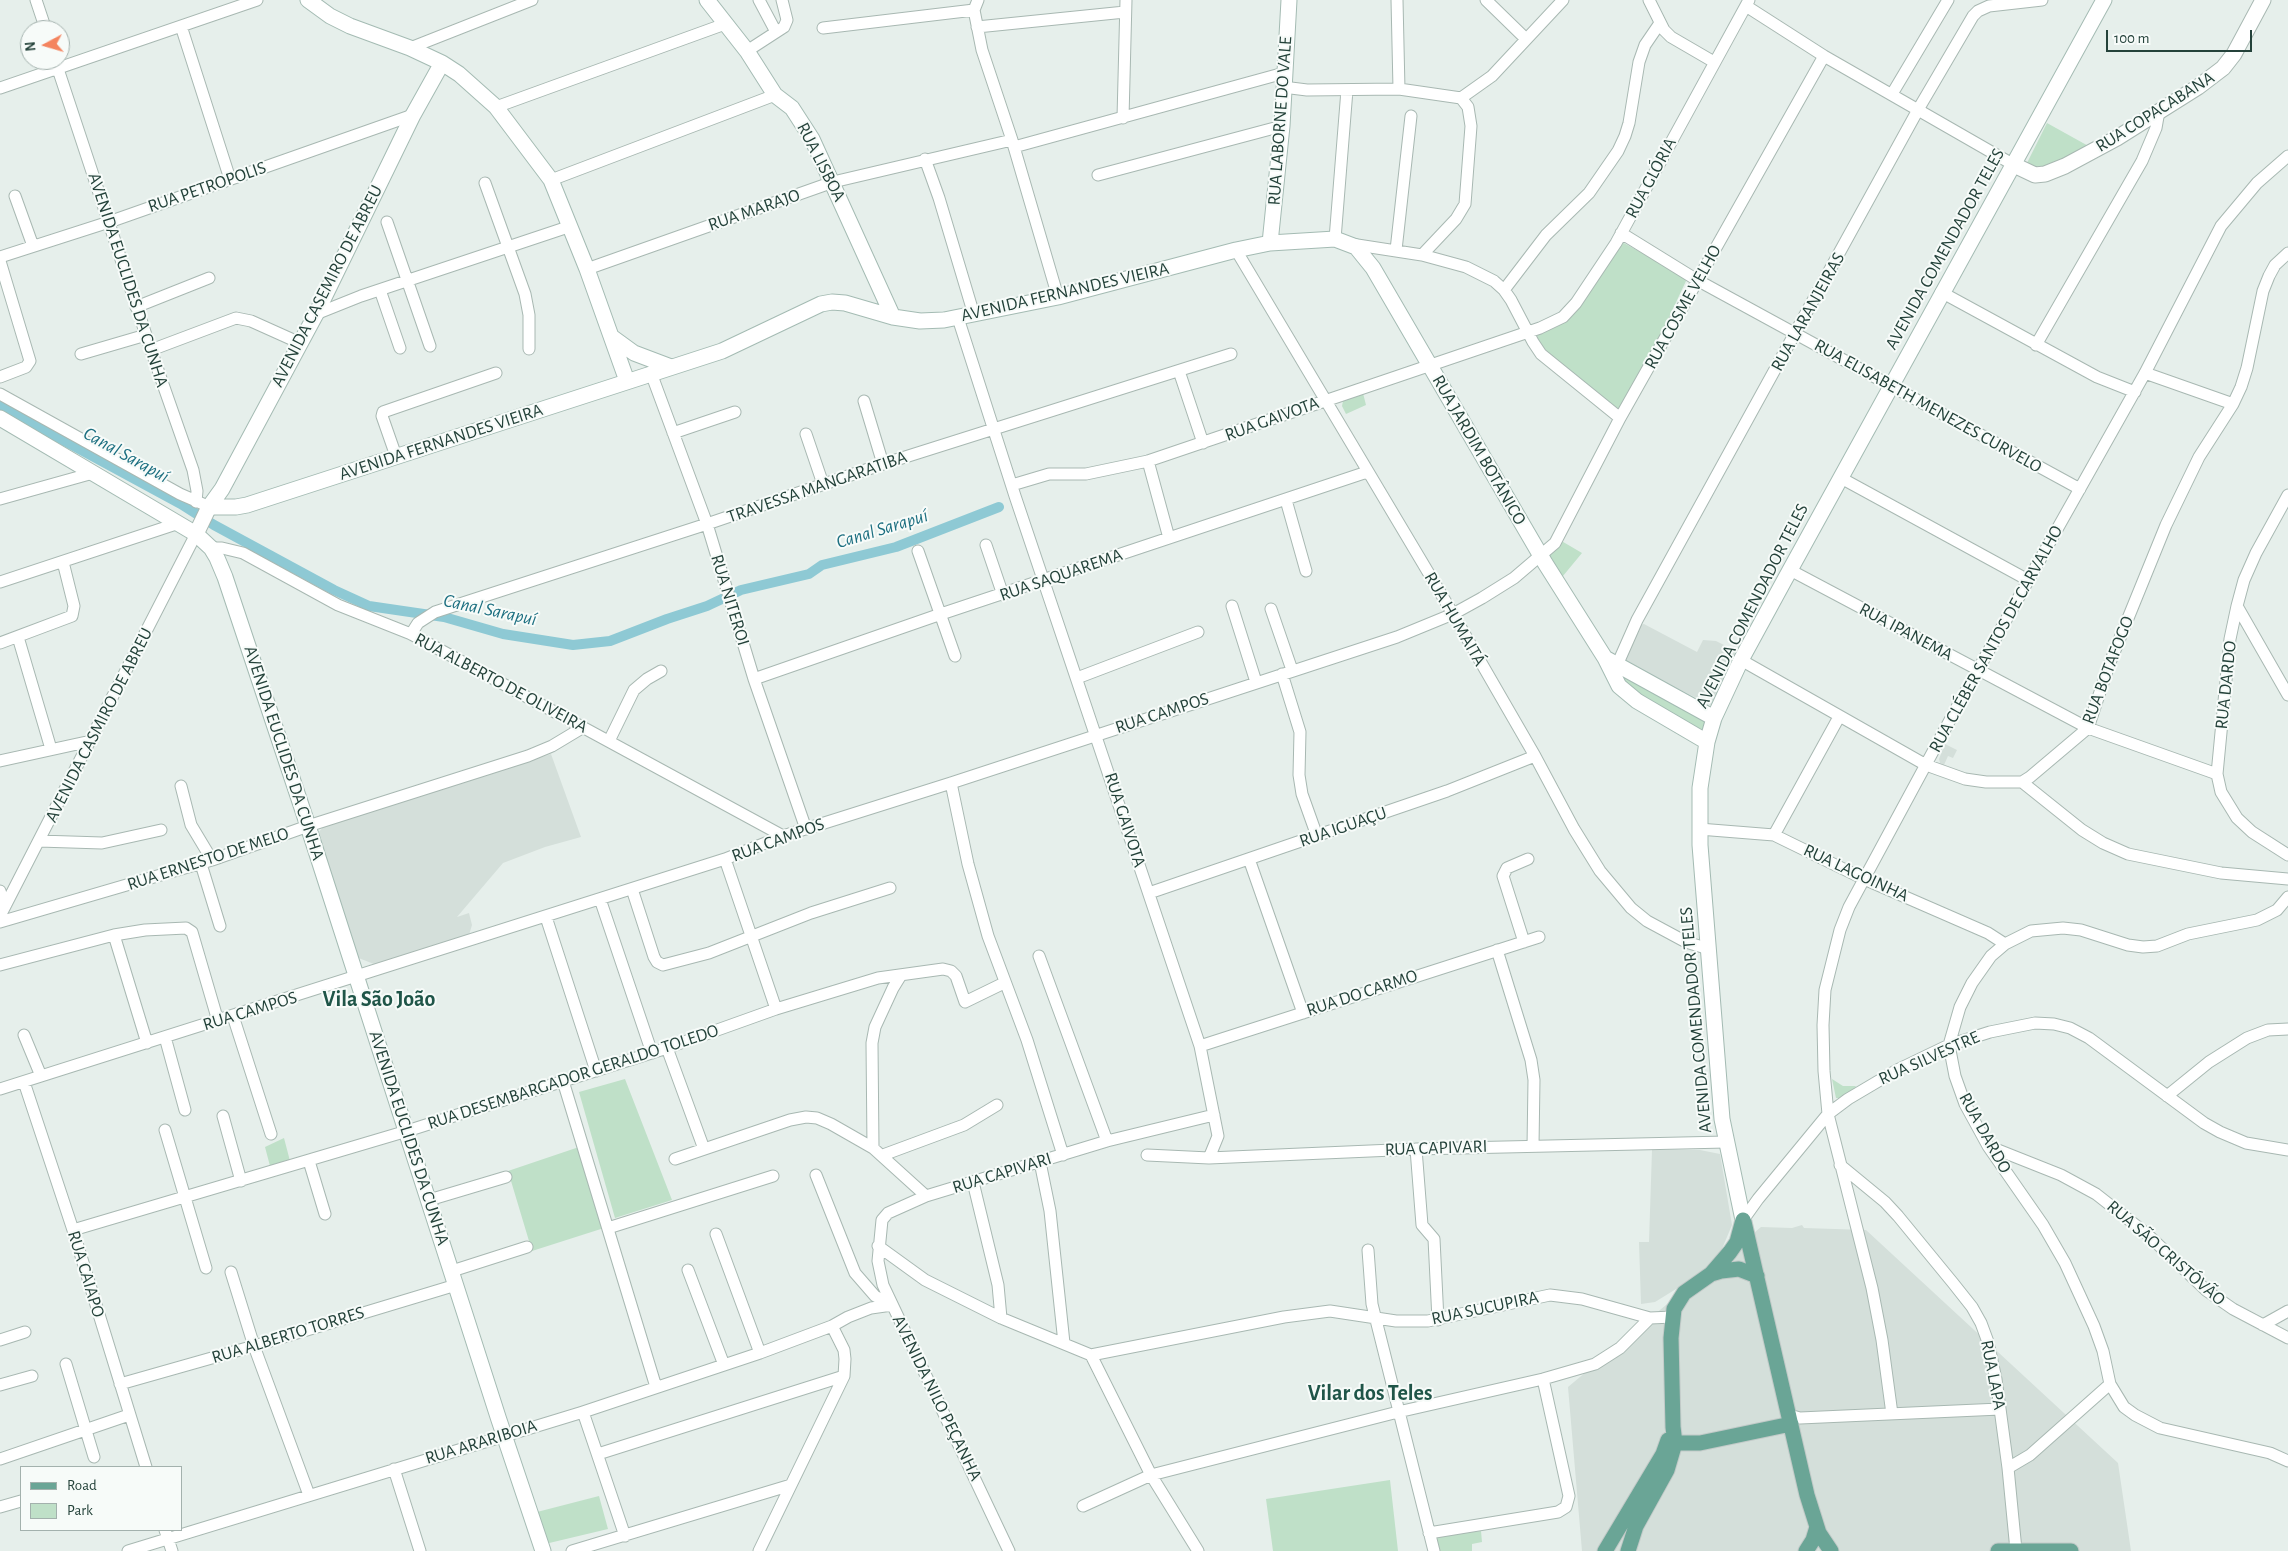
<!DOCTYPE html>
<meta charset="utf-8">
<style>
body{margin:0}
#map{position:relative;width:2288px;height:1551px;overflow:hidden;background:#e6efeb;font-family:"Alegreya Sans",sans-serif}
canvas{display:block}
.legend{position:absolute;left:20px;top:1466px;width:162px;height:65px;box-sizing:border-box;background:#f7fbf9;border:1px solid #a3b1ad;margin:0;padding:6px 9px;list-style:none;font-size:15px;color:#24423a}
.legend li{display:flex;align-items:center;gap:10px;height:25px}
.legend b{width:25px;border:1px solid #a3b1ad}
.north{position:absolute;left:20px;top:20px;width:50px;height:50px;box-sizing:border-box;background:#f7fbf9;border:1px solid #a3b1ad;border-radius:50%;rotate:264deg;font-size:14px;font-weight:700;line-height:20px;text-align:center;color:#24423a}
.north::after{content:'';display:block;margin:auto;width:18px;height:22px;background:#f4845f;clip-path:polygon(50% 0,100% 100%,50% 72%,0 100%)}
.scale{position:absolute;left:2106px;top:30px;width:146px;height:22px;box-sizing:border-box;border:2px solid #24423a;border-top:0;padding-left:6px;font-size:15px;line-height:18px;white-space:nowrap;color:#24423a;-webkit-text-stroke:4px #f7fbf9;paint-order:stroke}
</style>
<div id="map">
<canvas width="2288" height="1551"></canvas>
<ul class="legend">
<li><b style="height:6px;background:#6aa596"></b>Road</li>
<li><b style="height:14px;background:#bfe0c8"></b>Park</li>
</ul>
<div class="north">N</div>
<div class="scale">100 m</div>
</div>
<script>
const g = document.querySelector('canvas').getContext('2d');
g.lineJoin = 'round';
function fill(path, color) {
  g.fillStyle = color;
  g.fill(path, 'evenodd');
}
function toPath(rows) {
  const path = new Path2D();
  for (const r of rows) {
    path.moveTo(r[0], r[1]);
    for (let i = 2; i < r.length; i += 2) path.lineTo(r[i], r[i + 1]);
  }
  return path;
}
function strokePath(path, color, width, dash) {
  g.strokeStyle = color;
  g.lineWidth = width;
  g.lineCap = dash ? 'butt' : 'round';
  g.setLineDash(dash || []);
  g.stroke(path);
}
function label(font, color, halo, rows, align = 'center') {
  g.font = font + ' "Alegreya Sans",sans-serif';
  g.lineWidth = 4;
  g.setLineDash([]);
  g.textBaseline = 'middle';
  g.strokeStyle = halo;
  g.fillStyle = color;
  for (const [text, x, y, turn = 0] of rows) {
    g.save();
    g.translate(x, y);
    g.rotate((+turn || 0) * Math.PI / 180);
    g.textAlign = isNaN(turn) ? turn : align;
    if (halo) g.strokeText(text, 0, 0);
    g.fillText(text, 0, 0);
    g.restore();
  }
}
const built = toPath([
 [1644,624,1697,652,1703,640,1716,641,1738,652,1713,706,1625,663,1626,648,1640,625],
 [1945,744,1957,750,1953,758,1948,756,1944,765,1940,763,1939,759],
 [551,754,581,837,545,847,503,863,457,917,469,913,472,925,469,935,379,966,356,957,338,895,322,852,318,833,324,826],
 [1652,1150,1700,1150,1720,1154,1732,1225,1719,1256,1711,1269,1761,1227,1792,1228,1802,1225,1804,1228,1866,1230,2118,1463,2131,1551,1582,1551,1568,1387,1703,1274,1689,1281,1655,1302,1641,1304,1639,1242,1649,1242]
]);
const green = toPath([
 [2047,123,2092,148,2058,167,2024,169],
 [1622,242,1682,275,1686,281,1664,328,1618,411,1543,348,1537,337,1539,331,1565,313],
 [1363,393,1366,405,1346,414,1342,406,1343,401],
 [1553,536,1582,553,1558,582,1545,549],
 [1623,674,1710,713,1705,734,1627,688,1621,676],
 [625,1079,672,1200,615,1218,579,1092],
 [1832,1079,1843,1086,1856,1086,1853,1090,1839,1098,1836,1098],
 [284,1138,290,1161,270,1166,265,1147],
 [579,1147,604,1228,532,1251,508,1171],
 [1390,1480,1398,1551,1273,1551,1266,1499],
 [599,1496,608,1529,545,1544,537,1512],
 [1481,1531,1482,1542,1472,1544,1472,1551,1437,1551,1434,1536]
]);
const canal = toPath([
 [0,406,181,504,214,525,334,590,369,606,444,617,503,634,573,645,610,641,667,619,707,606,741,590,809,574,822,565,896,547,999,507]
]);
const minor = toPath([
 [36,0,46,30],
 [759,0,776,32],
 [978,0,974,10,982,50,1012,140,1058,297],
 [1397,0,1399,89],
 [1486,0,1526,39],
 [1649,0,1664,30,1671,37,1714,62],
 [1746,6,1824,56,2014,165],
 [181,26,230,179],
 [977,27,1125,12],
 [823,28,974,10],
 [410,48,532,0],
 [747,51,784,27,787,20,782,0],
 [55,60,151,350,193,470,197,491,196,502],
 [1283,87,1307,90,1399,89,1461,98,1492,76,1563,0],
 [0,88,257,0],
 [1892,94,1948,0],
 [496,107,725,24],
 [1123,118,1126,0],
 [1014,147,1284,73],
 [925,159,939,198,974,315],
 [1098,175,1282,126],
 [551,180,775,95],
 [485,183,525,294,529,315,529,349],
 [15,196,33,246],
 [387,222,430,346],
 [1621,233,1697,280,2080,489],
 [1335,239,1347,90],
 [1351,244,1422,255,1466,267,1494,281,1504,290,1511,300,1533,342,1541,354,1620,418],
 [1236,250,1453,614,1535,756,1574,829,1600,871,1631,908,1647,921,1686,942,1709,949],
 [1396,250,1411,116],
 [1422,255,1456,219,1465,204,1471,126,1468,107,1461,98],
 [0,257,109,222,413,115],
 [0,261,30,361,26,367,0,377],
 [587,269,833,182,1012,140],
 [380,290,400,348],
 [1504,290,1546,235,1589,193,1618,151,1625,136,1629,123,1639,62,1645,45,1660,23],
 [1941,292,2097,377,2135,392],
 [136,307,209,278],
 [316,314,361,296,571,226],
 [958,318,1015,496,1200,1046,1218,1136,1209,1158],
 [2036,345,2142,161,2156,128,2159,111],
 [151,350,236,318,251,321,300,343],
 [81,354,146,335],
 [1179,371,1203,443],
 [651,373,707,524,754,679,806,829],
 [2145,373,2233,404],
 [0,394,180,494,203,504],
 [864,401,883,464],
 [673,433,735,412],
 [806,434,823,484],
 [396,456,382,416,383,412,496,373],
 [1148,461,1169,538],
 [1841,478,2028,580],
 [1012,485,1049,474,1086,474,1148,461,1540,328,1563,317,1576,303,1616,243,1749,0],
 [2288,495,2256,553,2244,580,2237,606,2230,639,2217,774,2221,792,2237,818,2252,832,2288,855],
 [0,499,93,473],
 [1286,500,1306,571],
 [986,545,1003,595],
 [211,548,222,548,243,553,338,605,411,634,783,836],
 [918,551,955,656],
 [1790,570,2088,728,2217,774],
 [0,582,179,523],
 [1232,606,1256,682],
 [2237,606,2288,695],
 [1271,609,1292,670],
 [411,634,418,623,435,612,707,524,883,464,1231,354],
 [18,637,51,749],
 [0,643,72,616,74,606,63,562],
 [1741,660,1926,765,1965,779,1986,782,2022,782,2030,777,2088,728,2109,665,2166,525,2199,457,2233,404,2241,387,2247,368,2263,291,2269,276,2275,265,2288,253],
 [1614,672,1637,620,1919,108,1973,16,1978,11,1989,6,2042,0],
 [1282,674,1300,732,1299,775,1302,794,1317,836],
 [1077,678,1198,632],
 [754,679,941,614,1367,472],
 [609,741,634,690,647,679,661,671],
 [0,761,91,741],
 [2022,782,2082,830,2103,843,2128,854,2221,873,2288,879],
 [951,783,968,864,988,936,1027,1040,1063,1155],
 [181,786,191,825,212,860],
 [1699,829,1774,835,1864,879,1988,933,2005,944],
 [1774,835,1839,717],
 [39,841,102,843,161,830],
 [725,859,776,1009],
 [1249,859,1303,1013],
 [201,864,220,926],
 [632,889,654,957,657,962,663,965,709,953,811,913,890,888],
 [0,891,5,906],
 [1149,893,1447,791,1535,756],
 [2288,897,2277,910,2257,920,2188,934,2157,946,2143,947,2128,945,2081,930,2063,928,2031,931,2005,944,1991,956,1972,983,1960,1007,1949,1045,1955,1076,1965,1104,1988,1146,2043,1225,2065,1263,2094,1326,2103,1351,2110,1384,2124,1407,2135,1415,2160,1428,2270,1453,2288,1461],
 [600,899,652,1053],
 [0,916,196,534],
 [546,917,596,1071],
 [0,922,212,860,308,826,528,756,552,746,582,728],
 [114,935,147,1043],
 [1524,942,1503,876,1507,868,1528,859],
 [1497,950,1531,1060,1534,1080,1533,1146],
 [1039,956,1107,1141],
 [0,965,114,935,145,930,186,928,192,932,218,1021],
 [233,1016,271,1134],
 [24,1035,41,1076],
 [165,1037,185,1110],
 [1200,1046,1539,937],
 [667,1048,704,1149],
 [563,1081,656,1387],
 [24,1082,73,1230,146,1467],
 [0,1089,725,859,783,836,951,783,1397,637,1453,614,1482,598,1514,578,1555,543,1620,418,1824,56],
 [2167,1096,2209,1062,2247,1038,2268,1030,2288,1029],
 [223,1116,241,1181],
 [165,1130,206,1268],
 [1988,1146,2061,1175,2096,1194,2147,1234,2207,1291,2233,1309,2288,1338],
 [873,1148,872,1043,875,1027,893,988,901,975],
 [1416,1149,1422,1225,1434,1239,1438,1320],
 [883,1155,964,1125,997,1105],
 [1147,1155,1209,1158,1416,1149,1726,1142],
 [675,1159,790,1120,806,1117,817,1118,831,1124,873,1148,926,1196],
 [309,1161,325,1214],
 [1040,1162,1050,1211,1064,1343],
 [1840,1165,1885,1202,1898,1216,1953,1283,1972,1307,1981,1323,1988,1342,1996,1379,2008,1468,2016,1550],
 [816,1175,855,1273,875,1296,892,1305],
 [973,1182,998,1285,1001,1318],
 [429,1200,506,1177],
 [1743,1220,1758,1199,1828,1114,1848,1099,1897,1070,1949,1045,1990,1032,2035,1023,2054,1024,2070,1028,2089,1038,2204,1123,2220,1132,2246,1143,2288,1150],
 [608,1228,773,1176],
 [73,1230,407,1131,667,1048,776,1009,878,978,943,969,951,971,956,976,965,1002,1004,983],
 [716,1234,760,1353],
 [878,1246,925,1280,1001,1318,1091,1355,1151,1475,1198,1551],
 [1368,1250,1372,1304,1434,1551],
 [688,1270,724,1365],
 [452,1271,527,1247],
 [231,1272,254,1346,309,1495],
 [2263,1325,2288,1311],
 [0,1340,25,1332],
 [1091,1355,1284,1317,1330,1311,1396,1321,1428,1321,1550,1295,1582,1299,1650,1318,1673,1317],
 [66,1364,94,1457],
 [120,1384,254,1346,456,1285],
 [0,1385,32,1376],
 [583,1412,625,1536],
 [1892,1414,1882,1340,1872,1288,1828,1114,1824,1071,1823,1025,1825,990,1840,930,1849,907,1957,707,2145,373,2221,226,2257,183,2288,156],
 [1789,1415,1800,1418,2000,1409],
 [598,1454,844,1376],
 [0,1459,129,1415],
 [2008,1468,2030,1455,2110,1384],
 [394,1469,420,1551],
 [1083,1506,1151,1475,1398,1412,1543,1379,1595,1364,1620,1348,1650,1318],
 [0,1507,21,1501],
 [165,1530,172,1551],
 [1429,1533,1558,1512,1566,1507,1569,1496,1543,1379],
 [128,1551,583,1412,760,1353,832,1326,848,1317,871,1308,892,1305],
 [572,1551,791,1485],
 [759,1551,844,1376,845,1359,844,1350,832,1326],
 [1009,1551,883,1285,878,1261,882,1220,888,1213,926,1196,1107,1141,1214,1115]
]);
const tertiary = toPath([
 [2014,165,2035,175,2045,174,2065,166,2117,138,2198,87,2223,68,2234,54,2263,0],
 [196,534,209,507]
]);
const secondary = toPath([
 [308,0,330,16,350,26,410,48,442,63,459,74,496,107,551,180,587,269,627,381],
 [707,0,747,51,775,95,792,108,812,139,893,317],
 [1270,243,1282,126,1289,0],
 [612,337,634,353,671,367],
 [0,418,196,534,211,548,217,558,225,577,308,826,499,1420,543,1551],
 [209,507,236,507,247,505,722,351,821,304,832,302,845,303,893,317,920,321,944,320,1058,297,1236,250,1270,243,1335,239,1356,247,1373,268,1545,563,1605,658,1619,686,1637,701,1707,742],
 [209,507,222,489,316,314,413,115,442,63],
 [1605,658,1714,718],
 [1743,1220,1722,1119,1700,845,1700,788,1707,742,1714,718,1741,660,1790,570,2104,0]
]);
const primary = toPath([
 [1744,1222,1807,1495,1819,1533,1831,1551],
 [1711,1274,1721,1271,1739,1269,1757,1276],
 [1668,1443,1700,1443,1791,1424],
 [1605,1551,1663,1454,1668,1440],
 [1628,1551,1636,1526,1667,1470,1675,1443,1673,1427,1671,1338,1674,1309,1684,1293,1711,1274,1730,1252,1737,1242,1743,1220],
 [1806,1551,1813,1540,1817,1527],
 [1998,1551,2071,1551]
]);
const streetNames = [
 ["RUA COPACABANA",2155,112,-32],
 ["RUA LABORNE DO VALE",1280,121,-86],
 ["RUA LISBOA",821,162,63],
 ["RUA GLÓRIA",1651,178,-62],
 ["RUA PETROPOLIS",207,187,-19],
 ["RUA MARAJO",754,210,-19],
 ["AVENIDA COMENDADOR TELES",1945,249,-61],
 ["AVENIDA EUCLIDES DA CUNHA",128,280,72],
 ["AVENIDA CASEMIRO DE ABREU",327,286,-63],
 ["AVENIDA FERNANDES VIEIRA",1065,292,-13],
 ["RUA COSME VELHO",1683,307,-61],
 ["RUA LARANJEIRAS",1808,312,-61],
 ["RUA ELISABETH MENEZES CURVELO",1928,406,29],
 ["RUA GAIVOTA",1272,419,-20],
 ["AVENIDA FERNANDES VIEIRA",441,442,-18],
 ["RUA JARDIM BOTÂNICO",1479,450,60],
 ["TRAVESSA MANGARATIBA",817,487,-19],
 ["RUA SAQUAREMA",1061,575,-19],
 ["RUA NITEROI",730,600,73],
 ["AVENIDA COMENDADOR TELES",1752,606,-63],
 ["RUA HUMAITÁ",1455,619,60],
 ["RUA IPANEMA",1906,632,28],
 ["RUA CLÉBER SANTOS DE CARVALHO",1996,639,-61],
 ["RUA BOTAFOGO",2108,670,-69],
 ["RUA ALBERTO DE OLIVEIRA",501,683,28],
 ["RUA DARDO",2226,685,-84],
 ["RUA CAMPOS",1162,713,-18],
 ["AVENIDA CASMIRO DE ABREU",99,725,-63],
 ["AVENIDA EUCLIDES DA CUNHA",284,753,72],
 ["RUA GAIVOTA",1125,820,72],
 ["RUA IGUAÇU",1343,827,-19],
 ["RUA CAMPOS",778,840,-20],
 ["RUA ERNESTO DE MELO",208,859,-18],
 ["RUA LAGOINHA",1856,873,25],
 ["RUA DO CARMO",1362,993,-18],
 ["RUA CAMPOS",250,1011,-17],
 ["AVENIDA COMENDADOR TELES",1696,1020,-95],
 ["RUA SILVESTRE",1929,1058,-24],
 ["RUA DESEMBARGADOR GERALDO TOLEDO",573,1077,-18],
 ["RUA DARDO",1985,1133,61],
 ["AVENIDA EUCLIDES DA CUNHA",409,1138,72],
 ["RUA CAPIVARI",1436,1148,-2],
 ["RUA CAPIVARI",1002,1173,-17],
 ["RUA SÃO CRISTÓVÃO",2166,1253,41],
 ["RUA CAIAPO",86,1274,73],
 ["RUA SUCUPIRA",1485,1308,-12],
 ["RUA ALBERTO TORRES",288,1335,-17],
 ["RUA LAPA",1993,1375,79],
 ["AVENIDA NILO PEÇANHA",937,1398,64],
 ["RUA ARARIBOIA",481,1442,-17]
];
const waterNames = [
 ["Canal Sarapuí",126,455,29],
 ["Canal Sarapuí",882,529,-17],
 ["Canal Sarapuí",490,610,12]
];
const districtNames = [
 ["Vila São João",379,999],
 ["Vilar dos Teles",1370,1393]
];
fill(built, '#d4dfda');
fill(green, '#bfe0c8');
strokePath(canal, '#8ec9d4', 10);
strokePath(minor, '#a8b8b2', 13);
strokePath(tertiary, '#a8b8b2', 17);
strokePath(secondary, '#a4bbb3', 17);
strokePath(primary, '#c2cac8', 17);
strokePath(minor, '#fff', 11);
strokePath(tertiary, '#fff', 15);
strokePath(secondary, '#fff', 15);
strokePath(primary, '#6aa596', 15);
label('18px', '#24423a', '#f7fbf9', streetNames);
label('italic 19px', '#1c6f80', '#f7fbf9', waterNames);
label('bold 22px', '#1f5548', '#f7fbf9', districtNames);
</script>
